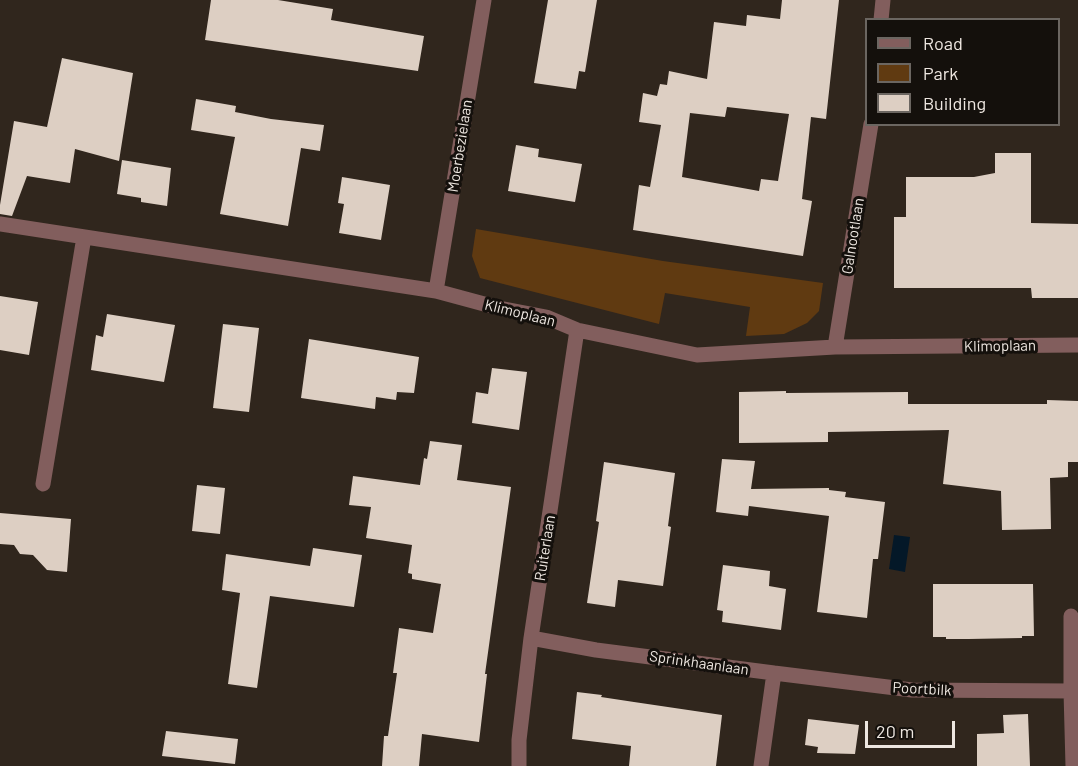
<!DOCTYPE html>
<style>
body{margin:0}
#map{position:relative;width:1078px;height:766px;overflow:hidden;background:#30261d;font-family:Barlow,sans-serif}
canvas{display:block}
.legend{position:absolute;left:865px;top:18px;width:195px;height:108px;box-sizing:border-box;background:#14100c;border:2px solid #6b6661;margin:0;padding:8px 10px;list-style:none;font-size:18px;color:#eee7e1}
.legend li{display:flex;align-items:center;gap:12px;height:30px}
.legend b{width:30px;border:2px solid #6b6661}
.scale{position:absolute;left:865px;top:721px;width:90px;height:27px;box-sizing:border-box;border:3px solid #eee7e1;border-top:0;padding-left:8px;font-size:18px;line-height:21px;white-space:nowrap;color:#eee7e1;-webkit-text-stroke:4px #14100c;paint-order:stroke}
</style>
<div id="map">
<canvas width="1078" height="766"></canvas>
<ul class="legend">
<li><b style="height:8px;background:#825e5d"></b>Road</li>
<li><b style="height:16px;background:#603a11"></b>Park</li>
<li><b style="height:16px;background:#ddcfc3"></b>Building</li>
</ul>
<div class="scale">20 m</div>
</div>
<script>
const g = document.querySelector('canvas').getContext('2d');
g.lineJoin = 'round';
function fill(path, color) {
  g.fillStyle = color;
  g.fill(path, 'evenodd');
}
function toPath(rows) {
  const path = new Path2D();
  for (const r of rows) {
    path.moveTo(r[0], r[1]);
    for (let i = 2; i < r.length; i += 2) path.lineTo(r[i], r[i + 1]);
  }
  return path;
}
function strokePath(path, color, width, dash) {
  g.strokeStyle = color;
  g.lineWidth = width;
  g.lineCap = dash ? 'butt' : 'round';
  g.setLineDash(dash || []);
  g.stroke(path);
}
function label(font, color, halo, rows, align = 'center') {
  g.font = font + ' Barlow,sans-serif';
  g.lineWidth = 6;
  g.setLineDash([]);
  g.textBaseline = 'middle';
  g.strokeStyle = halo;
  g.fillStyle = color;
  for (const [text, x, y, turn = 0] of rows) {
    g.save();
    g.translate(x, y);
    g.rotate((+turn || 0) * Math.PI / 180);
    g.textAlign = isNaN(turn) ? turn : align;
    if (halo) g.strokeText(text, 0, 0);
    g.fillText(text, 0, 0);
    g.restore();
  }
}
const green = toPath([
 [476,229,663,261,823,283,819,311,807,323,784,334,746,336,750,307,665,293,659,324,480,278,472,256]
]);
const water = toPath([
 [894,535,910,537,905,572,889,569]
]);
const building = toPath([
 [211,0,278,0,333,9,331,20,424,36,418,71,205,40],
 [548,0,597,0,585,72,579,71,576,89,534,83],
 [782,0,839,0,826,119,811,117,802,199,812,201,803,256,633,230,639,185,650,187,661,125,639,122,643,93,657,96,660,84,667,85,669,71,707,79,714,22,746,26,747,15,780,19],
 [727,107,789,114,778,181,761,179,759,191,682,177,690,113,725,117],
 [62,58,133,73,119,161,75,149,70,183,27,176,12,216,0,214,0,205,14,121,47,127],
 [196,99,236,106,235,112,271,119,324,125,320,151,301,148,288,226,220,214,235,137,191,130],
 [516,145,539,149,538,157,582,164,575,202,508,191],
 [995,153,1031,153,1031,223,1078,224,1078,298,1032,298,1031,288,894,288,894,217,906,217,906,177,974,177,995,173],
 [122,160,171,168,167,206,141,202,141,198,117,194],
 [342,177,390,185,381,240,339,233,344,204,338,203],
 [0,296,38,302,29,355,0,350],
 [107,314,175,325,164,382,91,370,96,335,103,337],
 [223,324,259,328,249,412,213,408],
 [309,339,419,357,414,393,397,392,396,400,376,397,375,409,301,398],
 [492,368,527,372,519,430,472,423,476,392,488,394],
 [786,391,786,393,908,392,908,404,1047,404,1047,400,1078,401,1078,462,1068,462,1068,477,1050,478,1051,529,1002,530,1001,491,943,484,949,430,828,432,828,442,739,443,739,392],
 [430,441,462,445,457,480,511,487,485,674,487,674,479,742,422,734,419,766,382,766,384,736,388,736,397,673,393,673,399,628,433,633,441,584,412,579,412,574,408,573,412,545,366,538,371,507,349,505,353,476,420,485,424,458,427,459],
 [722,459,755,461,751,489,829,488,829,490,846,492,845,497,885,502,878,559,873,559,867,618,817,612,829,516,749,506,748,516,716,512],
 [604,462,675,473,668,526,671,527,663,586,618,580,615,607,587,603,599,522,596,521],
 [197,485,225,488,220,534,192,531],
 [0,513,71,519,67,572,47,570,33,555,20,554,14,545,0,544],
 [313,548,362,555,354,607,270,596,257,688,228,684,240,593,222,590,226,554,310,566],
 [723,565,770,571,769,586,786,589,781,630,722,622,723,611,717,610],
 [933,584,1033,584,1034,636,1022,636,1022,638,969,639,946,639,946,637,933,637],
 [577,692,602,695,601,697,634,702,722,715,716,766,629,766,631,746,572,739],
 [1028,714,1030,766,977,766,977,734,1004,733,1003,715],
 [808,719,859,725,855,754,817,753,818,747,805,745],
 [166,731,238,739,235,764,162,756]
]);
const minor = toPath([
 [881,20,883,0],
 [0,224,436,291,499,308,546,317,577,330,697,355,835,347,1078,345],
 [436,291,484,0],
 [835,347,871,124],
 [43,484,84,237],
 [1071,616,1071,691],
 [531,638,596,650,774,673,761,766],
 [774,673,912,690,1071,691,1073,766],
 [519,766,519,740,531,638,577,330]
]);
const streetNames = [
 ["Moerbezielaan",460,146,-81],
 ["Galnootlaan",853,236,-81],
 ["Klimoplaan",520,313,14],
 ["Klimoplaan",1000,346,-1],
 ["Ruiterlaan",545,548,-81],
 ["Sprinkhaanlaan",699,663,8],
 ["Poortbilk",922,689,3]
];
fill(green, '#603a11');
fill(water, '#041828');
fill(building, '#ddcfc3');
strokePath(minor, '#825e5d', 15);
label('15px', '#eee7e1', '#14100c', streetNames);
</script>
